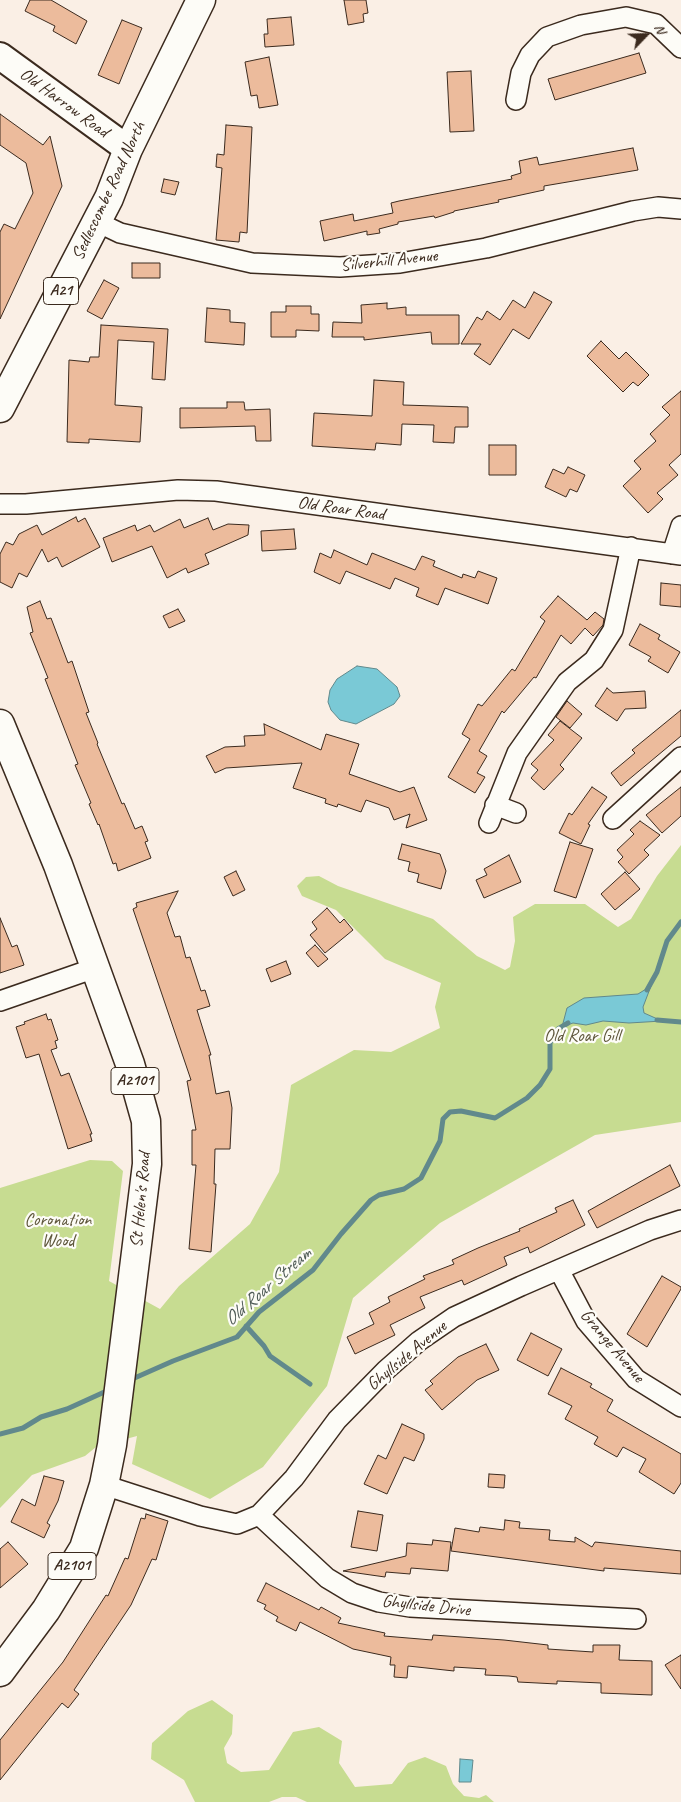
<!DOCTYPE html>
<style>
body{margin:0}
#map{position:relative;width:681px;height:1802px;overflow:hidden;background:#faefe5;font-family:Caveat,sans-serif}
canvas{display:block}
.north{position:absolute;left:621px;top:10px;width:50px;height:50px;-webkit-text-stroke:4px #fdfcf7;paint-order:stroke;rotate:66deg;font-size:14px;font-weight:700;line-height:20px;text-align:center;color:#3b2a1e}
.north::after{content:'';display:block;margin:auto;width:18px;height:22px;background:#3b2a1e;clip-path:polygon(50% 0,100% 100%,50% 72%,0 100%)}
</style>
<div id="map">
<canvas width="681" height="1802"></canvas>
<div class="north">N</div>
</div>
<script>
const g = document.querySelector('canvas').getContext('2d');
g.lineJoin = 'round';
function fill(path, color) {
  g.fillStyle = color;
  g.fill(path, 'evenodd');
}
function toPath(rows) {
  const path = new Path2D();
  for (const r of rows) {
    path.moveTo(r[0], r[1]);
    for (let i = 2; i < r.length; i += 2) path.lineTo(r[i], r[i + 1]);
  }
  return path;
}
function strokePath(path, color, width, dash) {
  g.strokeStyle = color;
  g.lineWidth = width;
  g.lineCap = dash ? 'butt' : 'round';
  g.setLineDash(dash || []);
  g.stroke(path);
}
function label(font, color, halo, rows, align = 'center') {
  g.font = font + ' Caveat,sans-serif';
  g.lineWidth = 4.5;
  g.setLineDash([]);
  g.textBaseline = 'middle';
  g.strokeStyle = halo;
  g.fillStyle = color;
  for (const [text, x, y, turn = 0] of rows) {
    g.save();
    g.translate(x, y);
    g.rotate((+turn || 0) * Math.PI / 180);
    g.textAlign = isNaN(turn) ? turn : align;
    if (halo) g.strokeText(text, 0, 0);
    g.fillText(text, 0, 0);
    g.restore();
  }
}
const green = toPath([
 [681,845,681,1122,595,1135,440,1223,353,1298,327,1386,263,1467,210,1499,132,1464,137,1436,96,1447,85,1456,32,1475,0,1508,0,1188,90,1160,112,1161,123,1171,109,1281,160,1309,179,1286,250,1224,279,1172,291,1085,354,1050,391,1052,440,1028,435,1007,441,983,385,959,336,910,302,896,297,886,306,877,319,876,338,886,433,919,477,956,505,970,510,967,515,941,513,917,535,904,585,904,618,927,631,919,657,876],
 [212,1700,233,1715,232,1734,224,1748,227,1763,241,1772,269,1770,293,1732,319,1727,342,1741,339,1763,355,1787,392,1784,408,1763,425,1757,446,1766,453,1784,464,1796,479,1798,486,1795,494,1802,307,1802,296,1797,282,1797,269,1802,195,1802,184,1780,151,1759,152,1743,188,1711]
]);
const water = toPath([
 [357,666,377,669,397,687,400,696,394,704,356,724,340,720,331,710,328,702,330,690,337,679,357,666],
 [651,986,643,1007,644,1013,662,1021,629,1023,603,1021,586,1025,573,1023,562,1027,567,1008,584,998,638,994,651,986],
 [460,1759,473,1760,471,1782,459,1782,460,1759]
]);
const stream = toPath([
 [647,990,657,972,667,941,681,922],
 [657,1020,681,1022],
 [246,1326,264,1346,270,1356,310,1384],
 [130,1380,173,1361,237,1337,259,1312,313,1270,341,1234,371,1200,379,1195,404,1189,421,1178,440,1141,443,1119,450,1112,461,1111,495,1118,527,1098,540,1085,550,1069,550,1043,558,1029,568,1023],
 [0,1434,23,1428,41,1417,67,1409,111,1389]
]);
const building = toPath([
 [30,0,51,0,87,21,76,44,53,31,55,26,25,11,30,0],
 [344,0,366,0,368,13,363,14,364,22,348,25,344,0],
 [291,17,294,45,265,47,264,34,268,34,267,19,291,17],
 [122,20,142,28,119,84,98,75,122,20],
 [639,53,646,73,555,100,548,79,639,53],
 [269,57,278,105,259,108,257,95,251,96,245,62,269,57],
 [471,71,474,131,450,132,447,72,471,71],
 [0,114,43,145,50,136,62,186,0,319,0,232,4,224,15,229,33,193,26,163,0,145,0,114],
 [226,125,252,127,247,233,240,232,239,242,216,240,222,168,216,167,217,154,224,155,226,125],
 [633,148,638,170,544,186,544,190,498,200,499,202,454,211,454,212,435,218,434,216,398,222,398,224,379,229,380,233,367,235,367,231,324,241,320,221,353,214,354,221,393,213,391,203,399,201,512,179,511,176,521,173,519,161,537,157,539,165,633,148],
 [164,179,179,182,175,195,161,192,164,179],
 [132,263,160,263,160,278,132,278,132,263],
 [104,280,119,288,102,319,87,311,104,280],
 [534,292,552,302,529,339,513,329,490,365,474,354,481,344,461,344,477,317,482,320,487,311,500,320,513,300,525,308,534,292],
 [387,303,387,309,406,307,406,315,459,315,459,344,432,344,431,332,364,340,364,337,332,337,333,322,362,323,361,305,387,303],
 [286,306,311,306,311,314,319,314,319,331,296,330,296,337,271,337,271,312,286,312,286,306],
 [207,308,230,310,230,322,245,323,244,345,205,342,207,308],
 [101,325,168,329,165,380,152,379,154,342,118,340,115,405,142,407,140,442,89,439,89,443,67,442,69,360,89,362,90,357,99,357,101,325],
 [601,341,619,359,626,352,649,375,638,386,633,382,623,392,587,356,601,341],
 [374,380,404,382,403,405,468,407,468,427,455,427,454,443,433,442,434,425,402,424,401,445,376,443,375,450,312,446,314,413,372,416,374,380],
 [681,391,681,454,669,465,678,475,657,493,663,499,648,513,623,486,641,469,634,461,656,441,650,434,670,415,662,407,681,391],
 [227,402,244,402,245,410,270,409,271,441,256,441,255,426,180,428,180,408,227,408,227,402],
 [489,445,516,445,516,475,489,475,489,445],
 [568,467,585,475,577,492,570,489,566,497,545,487,553,469,564,474,568,467],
 [76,517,78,522,85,518,100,547,62,567,57,557,48,562,42,549,27,577,19,573,12,588,0,582,0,554,6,542,13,545,19,534,37,525,42,535,76,517],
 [208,518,213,530,228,524,249,525,248,535,205,554,209,564,188,573,186,568,167,578,152,546,112,562,103,538,135,525,137,531,150,525,154,532,180,519,184,528,208,518],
 [294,529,296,549,262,551,261,531,294,529],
 [334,550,367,565,372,553,415,570,422,556,435,561,433,566,462,578,463,574,475,578,478,571,497,578,488,604,445,588,438,605,416,596,419,588,395,578,390,589,346,571,340,584,314,572,320,553,331,558,334,550],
 [661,583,681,585,681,607,660,605,661,583],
 [558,596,587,620,595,612,604,619,603,625,593,636,585,628,571,644,561,635,536,678,534,677,504,713,502,711,479,751,487,756,477,773,485,777,475,793,448,777,470,739,462,734,478,704,482,706,512,669,515,671,545,621,540,617,558,596],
 [40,601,47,619,51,618,68,663,72,661,89,712,86,713,98,743,97,744,122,804,124,803,135,829,142,826,148,841,145,842,151,858,118,871,116,863,113,864,99,824,98,825,89,804,91,803,75,765,78,764,45,679,48,678,30,633,33,632,27,607,40,601],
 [178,609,185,621,169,628,163,616,178,609],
 [640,624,660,635,658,639,680,652,668,673,648,661,651,657,629,645,640,624],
 [607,688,613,693,645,691,646,708,625,709,617,721,595,706,607,688],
 [567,701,582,714,570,728,556,717,567,701],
 [681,710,681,736,621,786,611,773,635,753,632,750,681,710],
 [560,721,582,738,560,765,564,769,544,790,531,778,538,770,531,764,554,740,548,735,560,721],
 [264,724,321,750,326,734,359,744,349,774,400,792,414,787,427,820,406,828,410,814,394,820,389,808,366,800,361,812,338,804,337,807,325,803,326,799,293,788,302,763,226,768,215,773,206,756,225,747,245,746,244,736,265,735,264,724],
 [592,787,607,797,588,824,590,825,581,844,559,833,569,813,572,815,592,787],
 [681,787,681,816,662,833,646,815,681,787],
 [640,821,660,835,644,850,649,855,629,874,618,862,623,857,617,850,634,834,630,830,640,821],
 [570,842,593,849,576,898,554,891,570,842],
 [402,844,440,854,446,871,441,889,417,882,419,874,408,871,410,862,398,859,402,844],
 [509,855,521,882,484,898,476,880,487,875,484,869,509,855],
 [236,871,245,890,233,896,224,877,236,871],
 [625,872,640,889,615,910,601,894,625,872],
 [178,891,167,913,175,937,180,936,186,958,190,957,201,991,205,990,210,1006,197,1010,211,1055,209,1055,216,1094,229,1091,232,1108,230,1149,215,1149,214,1184,216,1184,211,1252,189,1249,196,1165,192,1165,192,1130,196,1130,187,1081,191,1080,133,909,137,907,136,903,178,891],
 [327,908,340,923,344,919,353,930,325,953,310,935,317,929,312,922,327,908],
 [0,918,12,947,17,945,24,965,0,973,0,918],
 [315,945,328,959,318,967,306,953,315,945],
 [286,961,291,974,271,982,266,969,286,961],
 [46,1014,48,1020,51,1019,58,1040,55,1041,57,1048,51,1050,61,1076,69,1073,92,1134,90,1134,92,1141,68,1149,39,1054,26,1058,16,1027,25,1024,24,1022,46,1014],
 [670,1165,680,1186,597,1228,588,1211,670,1165],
 [573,1200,585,1225,530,1253,528,1247,504,1257,507,1265,464,1285,462,1280,420,1297,425,1308,390,1325,395,1335,355,1354,347,1337,374,1324,369,1313,390,1302,388,1297,425,1279,423,1276,454,1264,452,1260,478,1248,520,1231,519,1229,557,1212,555,1208,573,1200],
 [662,1276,681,1287,681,1289,647,1347,627,1334,662,1276],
 [531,1333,562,1349,548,1376,517,1360,531,1333],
 [486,1344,499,1370,477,1380,442,1410,425,1390,433,1384,430,1381,458,1357,486,1344],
 [561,1368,592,1384,590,1387,613,1400,607,1411,681,1454,681,1483,674,1494,639,1472,646,1459,623,1447,617,1457,594,1444,598,1437,565,1419,572,1406,548,1394,561,1368],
 [402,1424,424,1434,424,1439,414,1461,404,1457,387,1494,364,1484,378,1455,386,1459,402,1424],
 [489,1474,505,1475,504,1488,488,1487,489,1474],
 [44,1476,64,1481,58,1501,47,1523,50,1525,44,1538,11,1522,22,1499,35,1506,44,1476],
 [358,1511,383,1515,377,1551,351,1547,358,1511],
 [146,1514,168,1521,156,1560,152,1559,131,1605,74,1690,79,1694,68,1708,62,1703,0,1780,0,1740,63,1662,106,1595,108,1596,125,1558,128,1559,141,1518,145,1519,146,1514],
 [505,1520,520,1522,519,1528,550,1530,549,1540,575,1542,575,1537,592,1547,595,1542,681,1551,681,1574,604,1568,604,1571,451,1551,455,1528,479,1532,480,1527,504,1530,505,1520],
 [433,1540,451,1542,448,1571,411,1568,410,1574,386,1572,385,1577,343,1571,406,1556,407,1543,432,1545,433,1540],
 [8,1542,28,1564,0,1588,0,1549,8,1542],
 [266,1583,319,1610,321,1607,341,1618,338,1623,385,1633,384,1636,432,1640,433,1635,504,1640,548,1645,548,1649,593,1652,593,1645,620,1645,619,1660,652,1661,652,1695,601,1693,601,1683,557,1681,557,1684,518,1682,517,1677,509,1676,485,1675,486,1669,454,1667,454,1671,408,1666,407,1678,394,1677,395,1665,390,1665,391,1657,353,1649,300,1622,296,1631,276,1621,278,1617,264,1609,266,1605,257,1601,266,1583],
 [681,1655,681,1689,665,1665,681,1655]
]);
const street = toPath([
 [516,100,521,73,530,55,547,37,581,25,626,17,656,24,681,48],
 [97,222,120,233,252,263,340,267,400,263,486,248,633,211,658,207,681,209],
 [0,504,26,504,178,490,216,491,681,555],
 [672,554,681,526],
 [495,805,516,813],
 [613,819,681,757],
 [489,823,517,753,567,682,594,660,613,630,631,547],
 [0,1001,95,968],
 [559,1270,586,1321,636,1379,681,1407],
 [104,1485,200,1516,237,1524,259,1515,327,1578,352,1593,379,1602,410,1607,636,1619],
 [259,1515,294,1478,337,1420,386,1370,419,1341,454,1317,521,1286,650,1230,681,1220]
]);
const secondary = toPath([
 [0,56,128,149]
]);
const primary = toPath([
 [0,724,58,865,130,1064,146,1121,147,1164,112,1445,104,1485,84,1548,46,1610,0,1672]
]);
const highway = toPath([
 [0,408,109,198,128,149,201,0]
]);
const shields = [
 [61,291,35],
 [135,1081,48],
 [72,1566,48]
];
const shieldNames = [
 ["A21",61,291],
 ["A2101",135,1081],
 ["A2101",72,1566]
];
const streetNames = [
 ["Old Harrow Road",64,103,36],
 ["Sedlescombe Road North",109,191,-65],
 ["Silverhill Avenue",389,261,-6],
 ["Old Roar Road",341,509,8],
 ["St Helen's Road",141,1200,-85],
 ["Grange Avenue",612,1346,50],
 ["Ghyllside Avenue",407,1356,-40],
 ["Ghyllside Drive",426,1606,6]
];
const parkNames = [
 ["Old Roar Gill",582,1036],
 ["Coronation",58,1220],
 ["Wood",58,1241]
];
const waterNames = [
 ["Old Roar Stream",268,1287,-41]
];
fill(green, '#c7dc91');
fill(water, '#7ac9d6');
strokePath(water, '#61898c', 1);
strokePath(stream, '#61898c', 5);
fill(building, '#ecbb9c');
strokePath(building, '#3b2a1e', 1);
strokePath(street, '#3b2a1e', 22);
strokePath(secondary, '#3b2a1e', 30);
strokePath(primary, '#3b2a1e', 31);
strokePath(highway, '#3b2a1e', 31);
strokePath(street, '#fdfcf7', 19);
strokePath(secondary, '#fdfcf7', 26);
strokePath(primary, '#fdfcf7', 28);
strokePath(highway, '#fdfcf7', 28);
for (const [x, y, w] of shields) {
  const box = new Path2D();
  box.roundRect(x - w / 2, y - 13.5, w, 27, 4);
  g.fillStyle = '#fdfcf7';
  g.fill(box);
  strokePath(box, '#3b2a1e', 1);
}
label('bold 16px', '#3b2a1e', null, shieldNames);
label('18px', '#3b2a1e', '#fdfcf7', streetNames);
label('18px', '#5e563b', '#fdfcf7', parkNames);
label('italic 19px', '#4e5a55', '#fdfcf7', waterNames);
</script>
